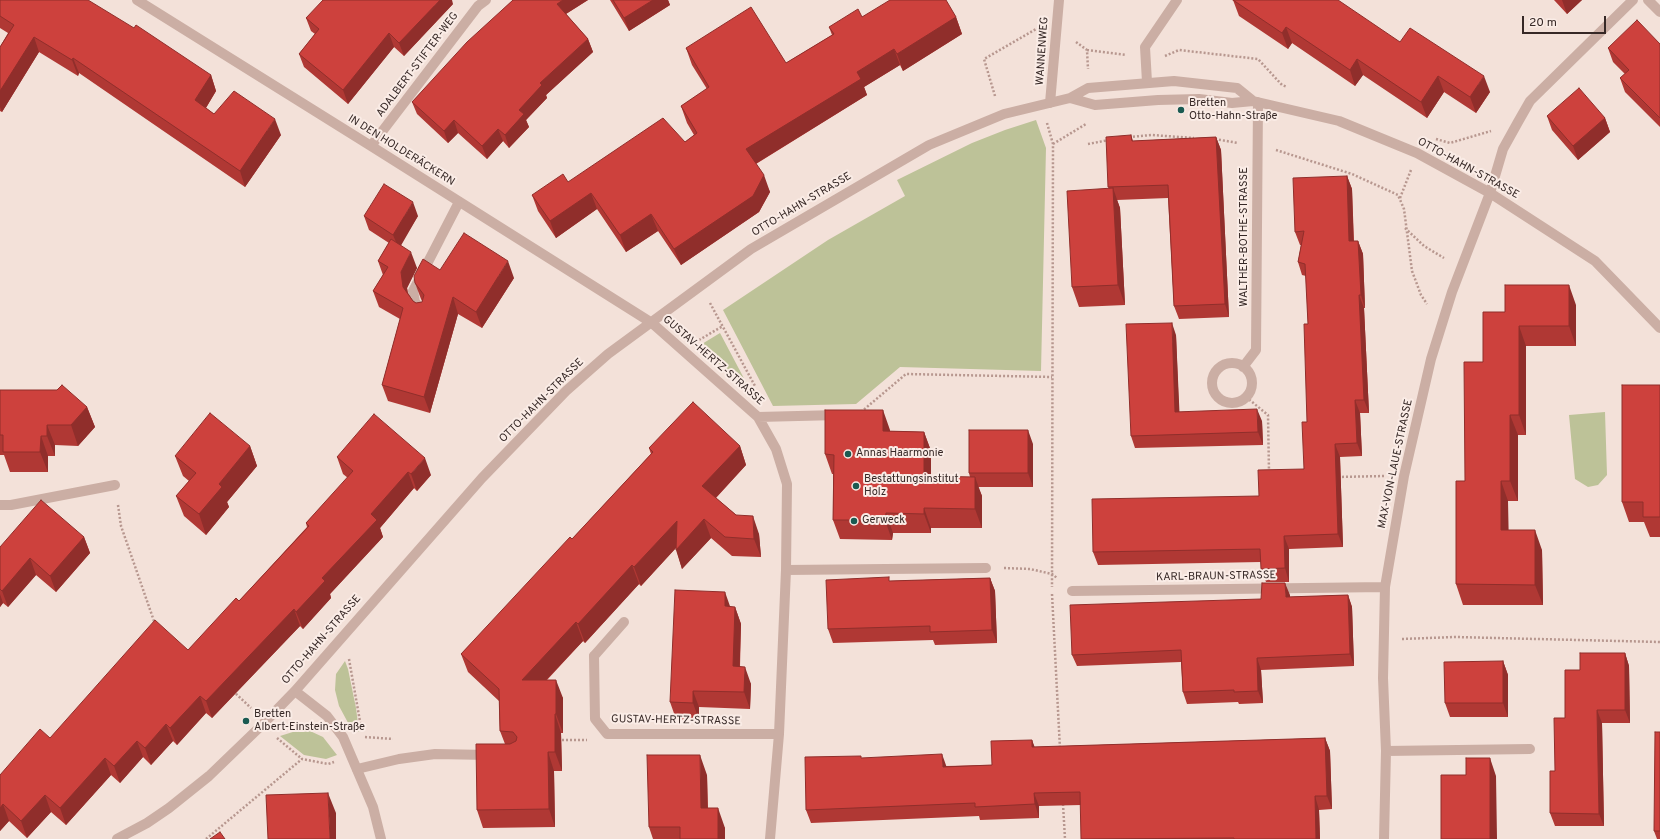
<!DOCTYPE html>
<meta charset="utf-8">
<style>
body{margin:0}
#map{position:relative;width:1660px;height:839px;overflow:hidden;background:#f3e1d9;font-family:Overpass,sans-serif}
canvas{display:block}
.scale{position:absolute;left:1522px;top:16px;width:84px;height:18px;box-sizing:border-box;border:2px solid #362826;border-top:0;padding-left:5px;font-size:12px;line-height:14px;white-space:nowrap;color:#362826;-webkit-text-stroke:3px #faece6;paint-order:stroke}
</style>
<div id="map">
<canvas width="1660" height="839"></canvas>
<div class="scale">20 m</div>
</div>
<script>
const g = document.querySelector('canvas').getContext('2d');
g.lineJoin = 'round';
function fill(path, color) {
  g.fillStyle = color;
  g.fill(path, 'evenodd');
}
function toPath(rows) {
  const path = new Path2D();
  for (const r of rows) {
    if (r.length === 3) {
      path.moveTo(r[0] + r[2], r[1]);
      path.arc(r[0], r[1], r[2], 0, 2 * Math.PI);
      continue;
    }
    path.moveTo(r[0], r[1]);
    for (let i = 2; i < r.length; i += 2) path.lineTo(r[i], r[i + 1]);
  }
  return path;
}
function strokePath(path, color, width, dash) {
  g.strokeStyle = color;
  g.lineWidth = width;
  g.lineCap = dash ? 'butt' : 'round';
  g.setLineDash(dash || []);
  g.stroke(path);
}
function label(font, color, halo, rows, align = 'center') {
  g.font = font + ' Overpass,sans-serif';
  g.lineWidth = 4;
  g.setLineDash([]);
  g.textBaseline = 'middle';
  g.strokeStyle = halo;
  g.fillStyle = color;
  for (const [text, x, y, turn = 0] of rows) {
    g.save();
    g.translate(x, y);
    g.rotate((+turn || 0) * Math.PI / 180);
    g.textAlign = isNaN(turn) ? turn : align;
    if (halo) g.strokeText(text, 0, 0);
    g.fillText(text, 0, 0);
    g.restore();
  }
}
const green = toPath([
 [1036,120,1046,148,1041,371,900,367,856,404,773,406,723,310,828,240,905,196,897,180,972,143,1005,130],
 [720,333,748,386,697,347],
 [1605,412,1607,475,1598,485,1588,487,1575,479,1569,415],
 [345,661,348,669,356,708,359,732,353,732,339,706,335,690,336,674],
 [296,731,310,731,323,737,337,755,326,759,304,755,280,736]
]);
const path = toPath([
 [1076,42,1087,50,1088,69],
 [1087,50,1126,55],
 [1165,56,1179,50,1258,59,1282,85,1287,87],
 [995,96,984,59,1036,29],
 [1047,123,1053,144,1052,587],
 [1129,137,1152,135,1194,138],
 [1215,139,1238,143],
 [1436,139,1450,143,1491,131],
 [1053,144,1086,124],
 [1088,144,1109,140],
 [1276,150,1352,174,1398,195,1404,209,1412,271,1421,295,1427,304],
 [1400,198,1411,170],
 [1405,228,1424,246,1444,258],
 [710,303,755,386],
 [699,340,723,326],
 [1246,397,1268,415,1269,472],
 [861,412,906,374,1052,377],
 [1338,477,1385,476],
 [118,505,121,526,155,624],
 [1004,568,1030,569,1052,574,1057,578],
 [1052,594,1060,749],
 [1402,639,1455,637,1660,642],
 [349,659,361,727],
 [233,691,251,708],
 [365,737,393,739],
 [277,738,302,759],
 [558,740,587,740],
 [1063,804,1065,839],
 [206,839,302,759,328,764,334,762]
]);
const lane = toPath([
 [1147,82,1145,47,1177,0],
 [424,313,415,302,413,291,459,202],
 [594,656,624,622],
 [357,769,399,759,435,754,489,755]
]);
const street = toPath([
 [137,0,371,146,652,323,758,417,776,449,787,484,786,570,779,734,770,839],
 [1648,0,1660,12],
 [1070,98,1095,105,1158,100,1199,99,1232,103,1253,101,1339,121,1417,153,1490,193,1595,261,1660,328],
 [1050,103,1059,0],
 [371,146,478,6,486,0],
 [1232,383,20],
 [1243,367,1256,350,1258,102],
 [758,417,838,415],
 [0,505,11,505,115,485],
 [786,570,986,568],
 [1072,591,1385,587],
 [594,656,595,719,607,734,779,734],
 [295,691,327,716,343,737,373,807,381,839],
 [1386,751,1530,749],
 [117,839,147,823,169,808,209,776,263,724,295,691,482,478,566,391,608,354,751,249,929,145,1004,114,1070,98,1088,88,1174,81,1237,88,1253,101],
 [1384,839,1386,751,1383,678,1385,587,1404,476,1431,359,1452,292,1490,193,1503,149,1518,122,1530,101,1633,0]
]);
const wall = toPath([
 [0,0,211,75,216,91,206,108,214,114,281,135,245,187,79,73,78,76,39,52,2,112,0,111,0,47,8,33,0,28],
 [513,0,588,0,566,14,588,39,593,52,546,95,547,98,526,120,529,127,509,148,503,141,487,159,458,133,448,143,417,114,412,102],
 [610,0,668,0,670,5,629,31],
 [1233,0,1400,42,1490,92,1476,113,1444,92,1427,118,1363,75,1355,86,1292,43,1288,49,1239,16],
 [1554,0,1582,0,1567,14],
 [453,4,404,56,394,47,348,104,304,67,299,54,315,34,311,31,306,18],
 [862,17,956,17,962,34,903,71,900,65,864,87,867,95,756,164,770,192,759,212,681,265,658,231,626,252,597,209,556,238,538,211,532,195,685,142,694,135,687,123,681,106,707,89,692,65,686,48,786,63,832,35,829,27],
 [1660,44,1660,127,1625,92,1620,78,1625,74,1613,62,1608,48],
 [1547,116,1605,118,1610,132,1578,160,1552,130],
 [1131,135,1133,141,1216,137,1221,150,1229,317,1179,319,1174,306,1168,198,1117,200,1120,208,1125,305,1079,307,1072,287,1109,189,1108,187],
 [1347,176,1352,189,1354,241,1358,241,1363,254,1365,308,1364,308,1369,413,1360,413,1362,456,1340,457,1343,547,1289,549,1289,582,1266,582,1261,569,1261,562,1098,565,1093,552,1259,496,1304,469,1307,422,1308,324,1306,276,1302,275,1298,262,1301,245,1300,245,1295,232],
 [364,216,418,216,400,245,417,268,407,288,408,293,413,301,416,303,422,302,422,301,421,299,415,283,440,270,514,278,482,328,458,314,430,413,388,401,382,385,400,319,379,307,373,291,383,275,378,261,389,243,369,230],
 [1576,305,1576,346,1526,346,1526,435,1518,435,1518,501,1508,501,1508,530,1542,550,1543,605,1463,605,1456,584,1465,481,1483,362,1505,312],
 [1176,335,1179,412,1262,421,1263,445,1135,448,1131,436],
 [1660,385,1660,537,1650,537,1644,522,1629,522,1622,502],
 [0,390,87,407,95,427,78,446,55,445,55,456,48,456,48,472,10,472,4,455,0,455],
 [890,430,890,431,924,432,931,451,931,477,970,477,969,473,1033,444,1033,487,978,487,982,496,982,528,931,528,931,533,893,533,892,540,840,539,833,520,833,474,832,474,825,454],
 [250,446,257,466,227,502,229,507,206,535,184,516,176,496,189,481,183,476,175,456],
 [740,446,746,465,716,498,759,534,761,557,732,556,711,538,682,569,676,548,641,586,639,584,585,643,583,641,547,680,563,698,563,733,561,733,562,771,554,771,555,827,483,828,477,810,505,744,500,731,499,701,468,672,461,654,572,539,651,454,649,448],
 [337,457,431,475,417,491,414,488,380,528,383,537,330,594,331,598,303,629,300,626,212,718,206,713,177,745,173,741,151,765,143,757,120,783,111,775,66,825,51,812,27,838,9,821,0,831,0,775,50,738,188,650,239,601,307,527,306,523,348,478,343,474],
 [84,537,90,553,56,592,36,575,8,607,3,603,0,607,0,547],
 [990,578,995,591,997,643,935,645,933,640,833,643,828,629,890,581],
 [1290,595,1290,597,1348,595,1352,607,1354,666,1261,670,1263,703,1239,704,1238,702,1187,704,1183,692,1181,662,1077,666,1072,655,1261,599],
 [731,607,735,607,741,624,740,667,751,684,750,709,699,707,699,720,676,719,670,702],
 [1625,653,1629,666,1630,723,1602,723,1604,826,1555,826,1550,813,1555,771,1580,670],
 [1503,661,1508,675,1508,717,1450,717,1445,703],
 [1660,732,1660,839,1657,839,1654,831],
 [1325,738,1330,751,1332,809,1319,810,1320,839,1081,839,1081,805,1039,806,1039,818,980,820,979,816,811,823,806,810,862,758,946,766,992,765,1032,740,1034,747],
 [707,775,708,808,725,828,725,839,653,839,649,827]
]);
const shadedWall = toPath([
 [440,0,452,0,453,4,404,56,399,43],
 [563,0,588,0,561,17,557,4],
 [653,0,668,0,670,5,629,31,624,18],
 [1562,0,1582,0,1567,14],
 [956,17,962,34,903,71,897,54],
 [1286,27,1292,43,1288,49,1282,33],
 [389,33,394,47,348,104,343,90],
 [34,37,39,52,2,112,0,107,0,91],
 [588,39,593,52,546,95,547,98,526,120,529,127,509,148,505,135,519,110,540,83],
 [894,49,900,65,864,87,867,95,752,166,746,149,857,72],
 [73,58,79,73,78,76,72,60],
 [1357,59,1363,75,1355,86,1350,70],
 [211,75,216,91,201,116,195,100],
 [1438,76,1444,92,1427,118,1421,102],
 [1484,76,1490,92,1476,113,1470,97],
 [1605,118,1610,132,1578,160,1573,146],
 [275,119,281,135,245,187,240,171],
 [454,120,458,133,448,143,444,131],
 [498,129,503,141,487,159,482,146],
 [1216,137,1221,150,1229,317,1225,304],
 [764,175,770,192,759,212,681,265,674,249],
 [1347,176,1352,189,1354,255,1349,241],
 [1113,188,1120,208,1125,305,1118,285],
 [591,193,597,209,556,238,550,221],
 [413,202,418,216,399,249,393,235],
 [651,214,658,231,626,252,620,235],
 [1358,241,1363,254,1365,308,1361,295],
 [411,252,417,268,407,288,409,303,403,287,401,272],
 [508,261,514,278,482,328,476,312],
 [1569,285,1576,305,1576,346,1569,326],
 [1359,295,1364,308,1369,413,1364,400],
 [453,297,458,314,430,413,424,397],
 [1172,323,1176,335,1180,424,1175,412],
 [1519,326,1526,346,1526,435,1519,415],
 [1355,400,1360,413,1362,456,1357,443],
 [87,407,95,427,78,446,71,425],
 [1257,409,1262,421,1263,445,1258,432],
 [883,410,890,430,890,451,883,431],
 [1510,415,1518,435,1518,501,1510,481],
 [47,425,55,445,55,456,47,436],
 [1028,430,1033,444,1033,487,1028,473],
 [924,432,931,451,931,496,924,476],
 [41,436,48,456,48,472,40,452],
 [1335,444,1340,457,1343,547,1338,534],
 [250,446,257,466,227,502,229,507,206,535,199,514,219,484],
 [740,446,746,465,709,505,702,486],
 [425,458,431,475,417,491,411,474],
 [408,472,414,488,380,528,383,537,330,594,331,598,303,629,296,612,371,514],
 [975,477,982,496,982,528,975,509],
 [1501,481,1508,501,1509,550,1501,530],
 [924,508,931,528,931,533,924,514],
 [886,513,893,533,892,540,885,520],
 [753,516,759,534,761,557,754,539],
 [704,519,711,538,682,569,676,550],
 [677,521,684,539,641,586,634,567],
 [1535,530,1542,550,1543,605,1535,585],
 [1284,536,1289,549,1289,582,1285,568],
 [84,537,90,553,56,592,50,576],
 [30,558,36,575,8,607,2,591],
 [632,565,639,584,585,643,578,624],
 [990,578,995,591,997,643,992,630],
 [1285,583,1290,595,1290,609,1286,597],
 [725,592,731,609,725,606],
 [0,594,3,603,0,607],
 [1348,595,1352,607,1354,666,1350,654],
 [735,607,741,624,739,683,733,666],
 [294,609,300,626,212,718,206,701],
 [576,622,583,641,529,698,522,680],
 [1625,653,1629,666,1630,723,1625,710],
 [1257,658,1261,670,1263,703,1258,691],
 [1503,661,1508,675,1508,717,1503,703],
 [745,667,751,684,750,709,744,692],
 [556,680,563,698,563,733,556,714],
 [693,691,699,707,699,720,693,703],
 [200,696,206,713,177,745,170,728],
 [1597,710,1602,723,1604,826,1599,814],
 [555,714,561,733,562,771,555,752],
 [166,724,173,741,151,765,145,748],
 [1325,738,1330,751,1332,809,1327,796],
 [1032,740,1037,753,1032,747],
 [137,741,143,757,120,783,114,766],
 [548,752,554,771,555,827,549,809],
 [942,754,947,768,943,767],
 [700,755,707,775,708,828,701,808],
 [105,758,111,775,66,825,60,808],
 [1490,758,1496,776,1497,839,1490,839],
 [328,793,336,813,336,839,330,839],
 [1034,793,1039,806,1039,818,1035,804],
 [45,795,51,812,27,838,21,821],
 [1315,796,1319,810,1320,839,1316,839],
 [3,804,9,821,0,831,0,808],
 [718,808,725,828,725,839,718,839]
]);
const building = toPath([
 [0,0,88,0,134,28,136,25,211,75,195,100,214,114,234,91,275,119,240,171,73,58,72,60,34,37,0,91,0,47,14,25,0,16,0,0],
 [323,0,440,0,399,43,389,33,343,90,299,54,319,29,306,18,323,0],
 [513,0,563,0,557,4,588,39,540,83,542,85,519,110,524,114,505,135,498,129,482,146,454,120,444,131,412,102,467,42,513,0],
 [613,0,653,0,624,18,613,0],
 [890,0,946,0,956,17,897,54,894,49,857,72,861,79,746,149,764,175,753,196,674,249,651,214,620,235,591,193,550,221,532,195,563,174,568,182,663,118,685,142,697,133,681,106,709,87,686,48,751,7,786,63,834,34,829,27,858,9,862,17,890,0],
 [1233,0,1338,0,1400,42,1410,28,1484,76,1470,97,1438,76,1421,102,1357,59,1350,70,1286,27,1282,33,1233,0],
 [1637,20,1660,44,1660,118,1620,78,1629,70,1608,48,1637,20],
 [1579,88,1605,118,1573,146,1547,116,1579,88],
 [1131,135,1132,141,1216,137,1225,304,1174,306,1168,185,1108,187,1106,137,1131,135],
 [1347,176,1349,241,1358,241,1361,295,1359,295,1364,400,1355,400,1357,443,1335,444,1338,534,1284,536,1285,568,1261,569,1260,549,1093,552,1092,499,1259,496,1258,470,1304,469,1302,422,1307,422,1304,324,1308,324,1305,264,1298,262,1304,231,1295,232,1293,178,1347,176],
 [384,184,413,202,393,235,364,216,384,184],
 [1113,188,1118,285,1072,287,1067,191,1113,188],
 [464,233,508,261,476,312,453,297,424,397,382,385,403,308,373,291,388,267,378,261,391,239,411,252,401,272,403,287,413,301,416,303,422,302,424,295,415,283,414,276,423,259,440,270,464,233],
 [1505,285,1569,285,1569,326,1519,326,1519,415,1510,415,1510,481,1501,481,1501,530,1535,530,1535,585,1456,584,1456,481,1465,481,1464,362,1483,362,1483,312,1505,312,1505,285],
 [1172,323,1175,412,1257,409,1258,432,1131,436,1126,324,1172,323],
 [62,385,87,407,71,425,47,425,47,436,41,436,40,452,3,452,3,435,0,435,0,390,57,390,62,385],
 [1622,385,1660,385,1660,517,1643,517,1643,502,1622,502,1622,385],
 [693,402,740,446,702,486,736,515,753,516,754,539,725,537,704,519,676,550,677,521,634,567,632,565,578,624,576,622,522,680,556,680,556,714,555,714,555,752,548,752,549,809,477,810,476,744,510,744,516,741,517,737,513,732,500,731,499,689,461,654,570,537,572,539,653,452,649,448,693,402],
 [825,410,883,410,883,431,924,432,924,476,975,477,975,509,924,508,924,514,886,513,885,520,833,520,834,455,825,454,825,410],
 [210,413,250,446,219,484,222,487,199,514,176,496,196,473,175,456,210,413],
 [374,414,425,458,411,474,408,472,371,514,377,520,322,578,325,581,296,612,294,609,206,701,200,696,170,728,166,724,145,748,137,741,114,766,105,758,60,808,45,795,21,821,3,804,0,808,0,775,40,729,50,738,155,620,188,650,236,598,239,601,309,526,306,523,353,471,337,457,374,414],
 [969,430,1028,430,1028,473,969,473,969,430],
 [41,500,84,537,50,576,30,558,2,591,0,589,0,547,41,500],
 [889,577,889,581,990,578,992,630,930,632,930,626,828,629,826,580,889,577],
 [1262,583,1285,583,1286,597,1348,595,1350,654,1257,658,1258,691,1234,692,1234,690,1183,692,1181,650,1072,655,1070,605,1261,599,1262,583],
 [675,590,725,592,725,606,735,607,733,666,745,667,744,692,693,691,693,703,670,702,675,590],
 [1580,653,1625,653,1625,710,1597,710,1599,814,1550,813,1550,771,1555,771,1554,718,1565,718,1565,670,1580,670,1580,653],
 [1503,661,1503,703,1445,703,1444,662,1503,661],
 [1655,732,1660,732,1660,831,1654,831,1655,732],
 [1325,738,1327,796,1315,796,1316,839,1234,839,1234,838,1081,839,1080,792,1034,793,1035,804,975,807,975,803,806,810,805,757,861,756,861,758,942,754,943,767,992,765,991,741,1032,740,1032,747,1325,738],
 [647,755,700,755,701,808,718,808,718,839,680,839,680,827,649,827,647,755],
 [1466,758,1490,758,1490,839,1441,839,1441,775,1466,775,1466,758],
 [328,793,330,839,268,839,266,795,328,793],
 [220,832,225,839,210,839,220,832]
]);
const markers = [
 [1181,110,4,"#1a5a51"],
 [848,454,4,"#1a5a51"],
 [856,486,4,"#1a5a51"],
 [854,521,4,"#1a5a51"],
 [246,721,4,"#1a5a51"]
];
const streetNames = [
 ["WANNENWEG",1043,51,-86],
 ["ADALBERT-STIFTER-WEG",418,65,-53],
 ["IN DEN HOLDERÄCKERN",401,151,32],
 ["OTTO-HAHN-STRASSE",1468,169,29],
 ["OTTO-HAHN-STRASSE",802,205,-31],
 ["WALTHER-BOTHE-STRASSE",1245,237,-90],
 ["GUSTAV-HERTZ-STRASSE",713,361,41],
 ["OTTO-HAHN-STRASSE",542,401,-45],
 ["MAX-VON-LAUE-STRASSE",1396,464,-78],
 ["KARL-BRAUN-STRASSE",1216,577,-1],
 ["OTTO-HAHN-STRASSE",322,640,-49],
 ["GUSTAV-HERTZ-STRASSE",676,721,1]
];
const poiNames = [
 ["Bretten",1189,104],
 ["Otto-Hahn-Straße",1189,117],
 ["Annas Haarmonie",856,454],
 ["Bestattungsinstitut",864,480],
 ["Holz",864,493],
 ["Gerweck",862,521],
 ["Bretten",254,715],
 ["Albert-Einstein-Straße",254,728]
];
fill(green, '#bdc298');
strokePath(path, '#b7978f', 2.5, [2, 2]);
strokePath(lane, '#cbaea4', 10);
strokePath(street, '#cbaea4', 10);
fill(wall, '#b03834');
fill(shadedWall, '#902e2b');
fill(building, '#cd413d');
strokePath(building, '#902e2b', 1);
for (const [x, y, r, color] of markers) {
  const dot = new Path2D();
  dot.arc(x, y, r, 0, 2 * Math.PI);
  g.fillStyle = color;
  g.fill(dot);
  strokePath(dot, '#faece6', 1.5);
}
label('11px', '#362826', '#faece6', streetNames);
label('11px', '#362826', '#faece6', poiNames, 'left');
</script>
